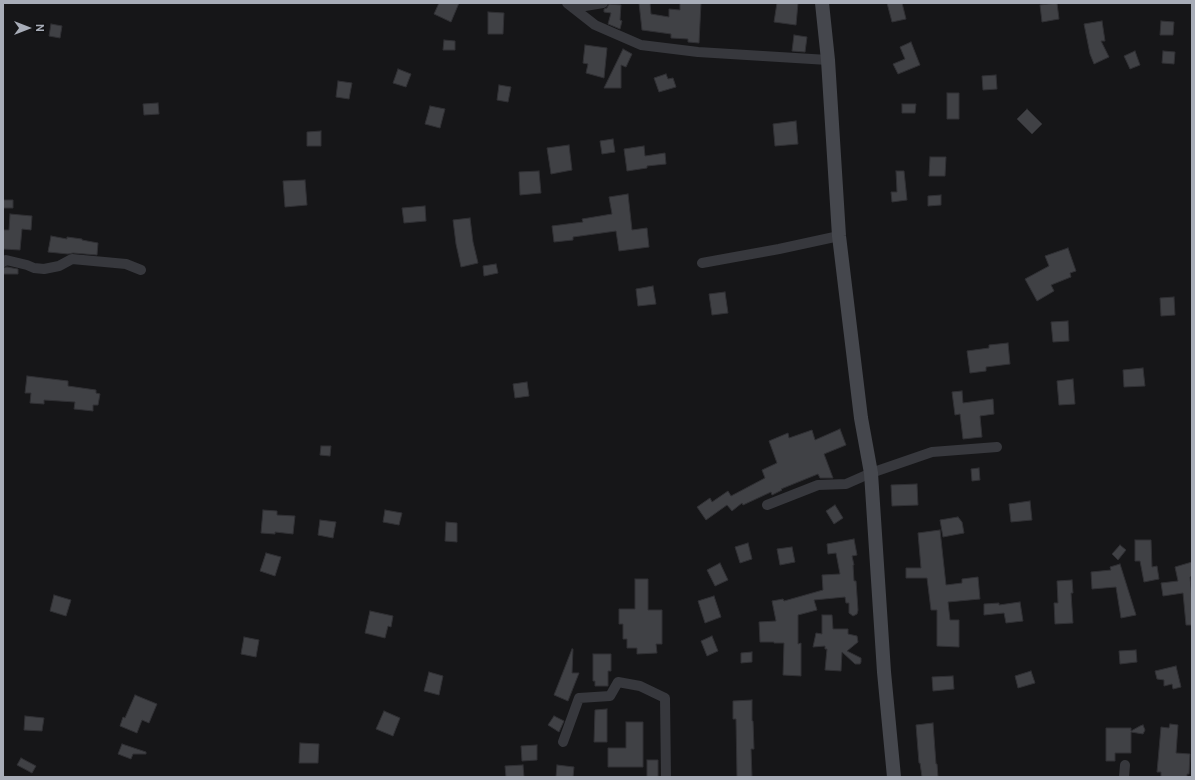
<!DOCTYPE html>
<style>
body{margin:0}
#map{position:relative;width:1195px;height:780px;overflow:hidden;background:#161618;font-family:Cabin,sans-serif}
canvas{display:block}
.frame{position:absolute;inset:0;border:4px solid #a8adb8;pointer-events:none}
.north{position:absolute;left:8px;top:8px;width:40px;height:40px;-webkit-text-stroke:3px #111113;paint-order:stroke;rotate:90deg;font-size:11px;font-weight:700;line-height:16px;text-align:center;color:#a8adb8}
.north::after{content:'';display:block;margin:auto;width:14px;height:18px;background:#a8adb8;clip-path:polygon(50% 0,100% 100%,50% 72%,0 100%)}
</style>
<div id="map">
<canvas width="1195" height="780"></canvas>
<div class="frame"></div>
<div class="north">N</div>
</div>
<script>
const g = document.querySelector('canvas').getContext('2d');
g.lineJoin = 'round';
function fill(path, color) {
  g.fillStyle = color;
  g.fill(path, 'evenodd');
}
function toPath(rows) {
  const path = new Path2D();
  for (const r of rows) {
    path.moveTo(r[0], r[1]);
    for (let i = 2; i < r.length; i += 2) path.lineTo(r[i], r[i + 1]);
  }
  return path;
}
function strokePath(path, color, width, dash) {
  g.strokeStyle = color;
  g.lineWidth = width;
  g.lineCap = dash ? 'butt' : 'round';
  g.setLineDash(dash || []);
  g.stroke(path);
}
const building = toPath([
 [439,3,459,3,451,22,434,14,439,3],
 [639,3,650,3,651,14,669,17,669,9,680,10,680,3,701,3,699,43,688,42,688,39,671,38,671,34,642,30,639,3],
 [777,3,798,3,796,25,774,22,777,3],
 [887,3,902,3,906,19,892,22,887,3],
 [1057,3,1059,19,1042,22,1040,5,1057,3],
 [609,4,621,5,620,20,622,21,620,29,608,24,611,13,604,12,604,9,607,8,609,4],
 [488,12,504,13,503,34,488,34,488,12],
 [1102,21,1105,41,1101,41,1109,57,1094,64,1090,54,1084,24,1102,21],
 [1161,21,1174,22,1173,35,1160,35,1161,21],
 [51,24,62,26,60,38,49,36,51,24],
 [794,35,807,37,805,52,792,51,794,35],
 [444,40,455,41,455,50,443,50,444,40],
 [911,42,920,65,898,74,893,64,905,59,900,47,911,42],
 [585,45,607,48,604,78,586,73,588,64,583,63,585,45],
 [623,49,632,54,626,67,621,65,621,88,604,88,623,49],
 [1135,51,1140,65,1130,69,1124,56,1135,51],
 [1163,51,1175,52,1174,64,1162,63,1163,51],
 [398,69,411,74,406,87,393,83,398,69],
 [666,74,668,79,673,78,676,87,659,92,654,78,666,74],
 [996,75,997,89,983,90,982,76,996,75],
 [338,81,352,83,349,99,336,97,338,81],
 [499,85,511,87,508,102,497,100,499,85],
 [947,93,959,93,959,119,947,119,947,93],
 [158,103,159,114,144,115,143,104,158,103],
 [902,104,916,104,915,113,902,113,902,104],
 [430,106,445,109,440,128,425,124,430,106],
 [1027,109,1042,124,1032,134,1017,119,1027,109],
 [796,121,798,144,775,146,773,124,796,121],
 [321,131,321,146,307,146,307,132,321,131],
 [613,139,615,152,602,154,600,141,613,139],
 [569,145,572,170,551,174,547,148,569,145],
 [644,146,645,156,665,153,666,164,647,166,647,168,627,171,624,149,644,146],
 [930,157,946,157,945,176,929,176,930,157],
 [539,171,541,193,520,195,519,172,539,171],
 [896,171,904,171,907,200,892,202,891,192,897,192,896,171],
 [305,180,307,205,285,207,283,181,305,180],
 [628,194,632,230,647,228,649,247,619,251,616,231,573,237,573,240,554,242,552,226,583,222,582,219,612,214,609,197,628,194],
 [941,195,941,205,928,206,928,196,941,195],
 [3,200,13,200,13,208,3,208,3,200],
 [425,206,426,221,404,223,402,208,425,206],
 [10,214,32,216,31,230,22,229,20,250,3,249,3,230,9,230,10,214],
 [470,218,473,242,478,263,461,267,456,244,453,220,470,218],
 [51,236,67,239,67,237,82,239,82,240,98,243,97,255,73,253,68,254,48,252,51,236],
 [1068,248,1076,271,1070,273,1071,277,1051,285,1054,291,1037,301,1025,279,1049,266,1045,256,1068,248],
 [496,264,498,273,484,276,483,266,496,264],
 [7,267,18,269,18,274,3,274,3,268,7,267],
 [653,286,656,304,638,306,636,289,653,286],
 [725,292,728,313,712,315,709,294,725,292],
 [1174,297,1175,315,1161,316,1160,298,1174,297],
 [1068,321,1069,341,1053,342,1051,322,1068,321],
 [1008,343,1010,364,986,367,986,371,970,373,967,351,989,348,989,345,1008,343],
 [1143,368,1145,386,1124,387,1123,370,1143,368],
 [27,376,68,381,68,386,96,390,96,393,100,394,98,405,93,405,93,411,74,409,75,402,44,400,44,404,30,403,31,393,25,393,27,376],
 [1073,379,1075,404,1059,405,1057,381,1073,379],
 [527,382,529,396,515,398,513,384,527,382],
 [962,391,963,403,993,399,994,414,980,416,982,437,963,439,960,414,955,415,952,392,962,391],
 [840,429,846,445,824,454,833,478,820,478,818,474,781,489,782,490,772,495,771,492,743,505,742,503,732,511,727,505,706,520,697,507,710,498,712,502,728,491,731,496,765,478,762,470,777,463,769,441,788,433,789,438,812,430,815,440,840,429],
 [321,446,331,446,330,456,320,455,321,446],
 [979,468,980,480,972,481,971,469,979,468],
 [917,484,918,505,892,506,891,485,917,484],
 [1030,501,1032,520,1011,522,1009,504,1030,501],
 [835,505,843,518,834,524,826,511,835,505],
 [263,510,277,511,277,515,295,516,293,534,275,532,275,534,261,533,263,510],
 [385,510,402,513,399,525,383,522,385,510],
 [958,517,962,522,964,533,943,537,940,520,958,517],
 [320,520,336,522,333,538,318,535,320,520],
 [446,522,457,523,457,542,445,541,446,522],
 [940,530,946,585,962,583,962,579,978,577,980,599,948,602,950,620,959,620,959,647,937,646,937,610,931,610,927,578,906,578,906,568,921,568,918,533,940,530],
 [854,539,857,555,852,556,854,565,853,565,854,581,856,581,858,610,857,614,853,616,849,613,849,603,846,603,845,597,814,600,817,610,798,615,798,644,801,643,801,676,783,675,784,643,774,643,774,642,760,642,759,622,776,621,772,601,783,599,784,601,823,590,822,575,840,574,836,553,828,554,827,544,854,539],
 [1135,540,1151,540,1152,567,1157,566,1159,579,1144,582,1140,561,1135,561,1135,540],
 [748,543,752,559,740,563,735,547,748,543],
 [1120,545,1126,550,1118,560,1112,554,1120,545],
 [792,547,795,562,780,565,777,549,792,547],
 [266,553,281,557,275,576,260,571,266,553],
 [1192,562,1192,576,1190,577,1192,599,1192,625,1186,625,1183,593,1163,596,1161,583,1178,581,1175,567,1192,562],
 [720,563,728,580,715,586,707,570,720,563],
 [1120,564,1136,615,1121,618,1116,587,1092,589,1091,572,1111,570,1110,567,1120,564],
 [635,579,648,579,648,610,662,610,662,644,656,644,657,653,637,654,637,648,627,648,627,639,623,639,623,624,619,624,619,609,635,609,635,579],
 [1072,580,1073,593,1071,593,1073,623,1055,624,1054,603,1058,603,1057,581,1072,580],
 [54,595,71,600,66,616,50,611,54,595],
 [714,596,721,617,705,623,698,601,714,596],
 [1020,602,1023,621,1006,623,1004,613,984,615,984,604,999,603,999,605,1020,602],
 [370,611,393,616,391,627,388,626,385,638,365,633,370,611],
 [822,615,832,615,833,629,848,629,848,634,857,636,858,642,847,651,861,658,861,662,860,664,855,664,842,652,841,671,825,670,827,649,825,649,825,646,813,647,816,633,822,634,822,615],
 [712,636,718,651,707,656,701,641,712,636],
 [244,637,259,640,256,657,241,654,244,637],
 [572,649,573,649,572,673,579,673,568,701,554,695,572,649],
 [1136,650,1137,662,1120,664,1119,651,1136,650],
 [752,652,752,662,741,663,741,653,752,652],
 [593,654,611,654,611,671,608,671,608,686,595,686,595,681,593,681,593,654],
 [1176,666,1181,687,1173,689,1172,684,1164,686,1164,680,1157,679,1155,671,1176,666],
 [1031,671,1035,683,1018,688,1015,676,1031,671],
 [429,672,443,676,439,695,424,691,429,672],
 [953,676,954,689,933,691,932,677,953,676],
 [135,695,157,704,149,723,142,720,137,733,120,726,123,717,125,718,135,695],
 [752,700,752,721,753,721,754,749,751,749,752,777,737,777,736,719,733,719,733,701,752,700],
 [607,709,607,742,594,742,595,710,607,709],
 [384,711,400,718,393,736,376,729,384,711],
 [25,716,44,718,42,731,24,730,25,716],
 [554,716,564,721,559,732,548,725,554,716],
 [626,722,643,722,643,767,608,767,608,748,626,748,626,722],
 [933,723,936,764,937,764,938,777,922,777,920,763,919,763,916,725,933,723],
 [1170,724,1178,725,1176,753,1190,754,1189,774,1187,774,1187,777,1161,777,1161,772,1157,772,1161,727,1169,728,1170,724],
 [1143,725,1145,730,1143,734,1131,732,1131,753,1115,753,1115,761,1106,761,1106,728,1131,728,1131,731,1140,726,1143,725],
 [300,743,319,744,318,763,299,763,300,743],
 [122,744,146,752,146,754,133,754,131,759,118,754,122,744],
 [537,745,537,760,522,761,521,746,537,745],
 [21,758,36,766,32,773,17,765,21,758],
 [647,760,658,760,658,777,647,777,647,760],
 [523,765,524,777,506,777,505,766,523,765],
 [557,765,574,767,573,777,556,777,557,765]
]);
const minor = toPath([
 [567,3,595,25,641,45,698,52,828,60],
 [573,8,603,3],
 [3,262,6,260,27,265,34,268,44,269,59,266,72,259,126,264,141,270],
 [702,263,779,249,839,236],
 [767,505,818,485,846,484,871,473,932,452,997,447],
 [563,742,579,698,610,696,618,682,640,686,665,698,666,777],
 [1124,777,1125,765]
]);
const secondary = toPath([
 [822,3,828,60,839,236,861,418,871,473,884,672,894,777]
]);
fill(building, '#404145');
strokePath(building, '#303034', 1);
strokePath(minor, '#37383d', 10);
strokePath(secondary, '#45474d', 14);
</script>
